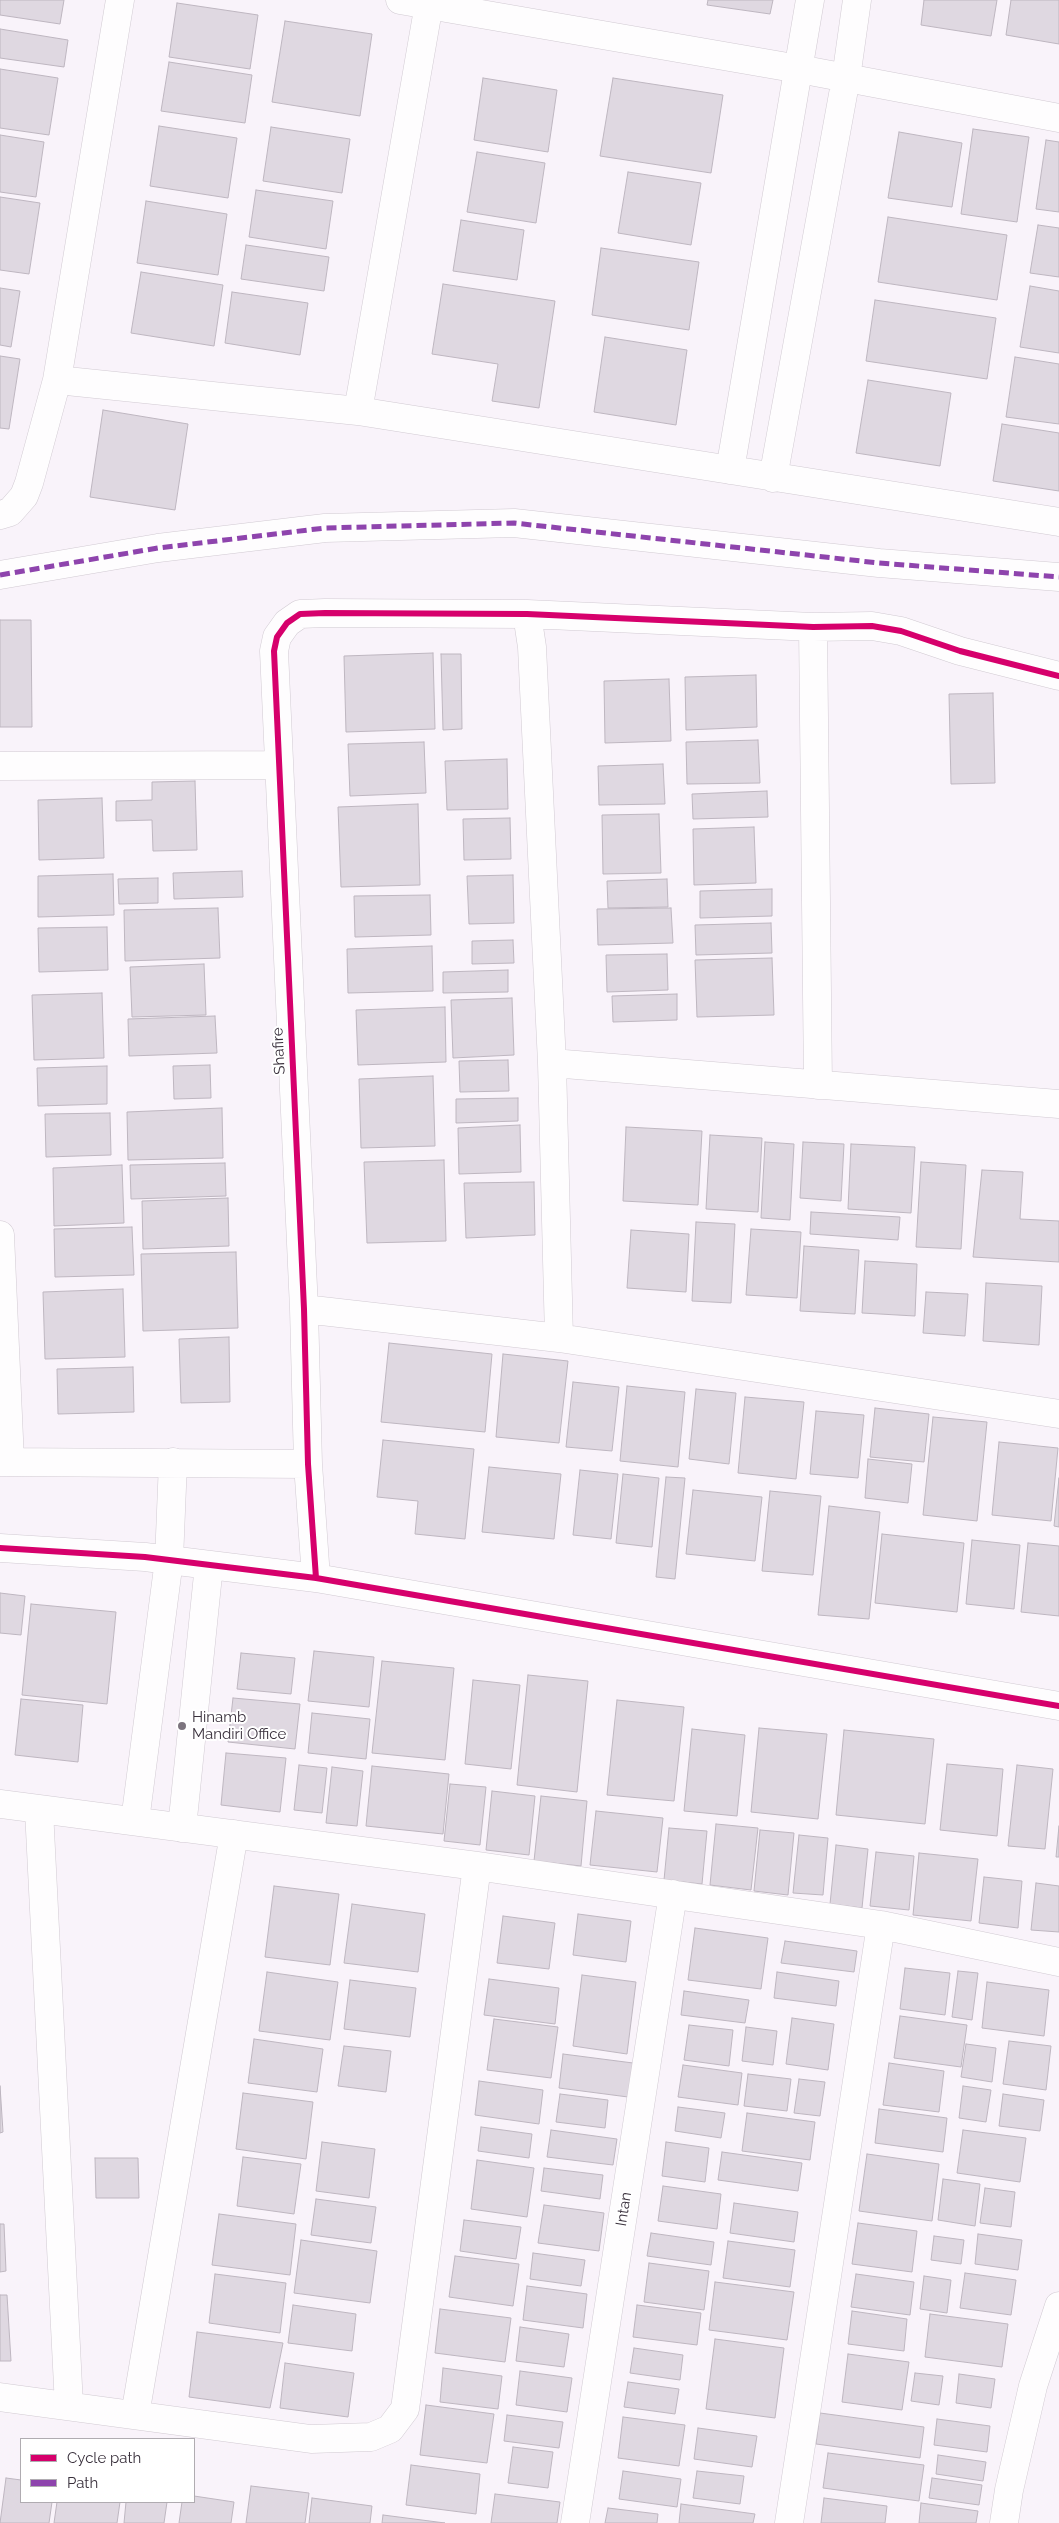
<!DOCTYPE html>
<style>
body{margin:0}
#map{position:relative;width:1059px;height:2523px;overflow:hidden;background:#f9f3fa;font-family:Raleway,sans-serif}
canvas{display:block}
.legend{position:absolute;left:20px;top:2438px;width:175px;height:65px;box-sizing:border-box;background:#fff;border:1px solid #b0acb1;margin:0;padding:6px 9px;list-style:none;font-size:15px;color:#39303c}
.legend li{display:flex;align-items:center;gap:10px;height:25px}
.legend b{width:25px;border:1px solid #b0acb1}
</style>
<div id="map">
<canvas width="1059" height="2523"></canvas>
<ul class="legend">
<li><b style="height:6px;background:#d6006c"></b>Cycle path</li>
<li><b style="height:6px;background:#8e44ad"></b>Path</li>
</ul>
</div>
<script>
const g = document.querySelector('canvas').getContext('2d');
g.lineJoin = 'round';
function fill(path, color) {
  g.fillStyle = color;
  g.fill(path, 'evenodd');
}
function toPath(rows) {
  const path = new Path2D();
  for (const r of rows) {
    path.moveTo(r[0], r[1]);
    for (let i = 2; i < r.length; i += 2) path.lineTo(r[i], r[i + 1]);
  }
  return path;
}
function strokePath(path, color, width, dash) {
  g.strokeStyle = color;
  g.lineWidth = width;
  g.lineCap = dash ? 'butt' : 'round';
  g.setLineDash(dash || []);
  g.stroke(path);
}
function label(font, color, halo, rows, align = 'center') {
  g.font = font + ' Raleway,sans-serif';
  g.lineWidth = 4;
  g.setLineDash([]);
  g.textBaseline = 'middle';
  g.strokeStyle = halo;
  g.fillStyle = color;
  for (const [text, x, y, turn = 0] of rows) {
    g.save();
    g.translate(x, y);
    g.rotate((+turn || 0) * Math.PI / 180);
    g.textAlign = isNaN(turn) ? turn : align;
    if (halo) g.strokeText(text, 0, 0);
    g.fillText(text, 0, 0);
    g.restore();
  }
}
const building = toPath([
 [0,0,64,0,60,24,0,15,0,0],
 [708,0,773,0,770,14,707,5,708,0],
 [924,0,997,0,991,36,921,25,924,0],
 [1011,0,1059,0,1059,44,1006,35,1011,0],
 [177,3,258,15,250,69,169,57,177,3],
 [285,21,372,34,360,116,272,102,285,21],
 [0,29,68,40,64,67,0,58,0,29],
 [169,62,252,75,245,123,161,111,169,62],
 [0,69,58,78,49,135,0,128,0,69],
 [483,78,557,90,548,152,474,140,483,78],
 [613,78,723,95,711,173,600,156,613,78],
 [159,126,237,138,228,198,150,186,159,126],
 [271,127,350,139,342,193,263,181,271,127],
 [973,129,1029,137,1017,222,961,214,973,129],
 [899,132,962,143,952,207,888,198,899,132],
 [0,135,44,142,36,197,0,192,0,135],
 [1046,140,1059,142,1059,212,1036,209,1046,140],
 [477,152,545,163,536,223,467,212,477,152],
 [628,172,701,183,691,245,618,233,628,172],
 [256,190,333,201,326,249,249,237,256,190],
 [0,197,40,203,29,274,0,270,0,197],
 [146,201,227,214,218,275,137,263,146,201],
 [888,217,1007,235,997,300,878,282,888,217],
 [461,220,524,230,517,280,453,271,461,220],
 [1038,225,1059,228,1059,277,1030,273,1038,225],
 [246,245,329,257,324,291,241,279,246,245],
 [601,248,699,262,689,330,592,315,601,248],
 [141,272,223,285,214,346,131,333,141,272],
 [443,284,555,301,539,408,492,401,498,364,432,354,443,284],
 [1030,286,1059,291,1059,353,1020,347,1030,286],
 [0,288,20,291,11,347,0,345,0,288],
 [232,292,308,303,300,355,225,343,232,292],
 [875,300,996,318,987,379,866,361,875,300],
 [605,337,687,350,676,425,594,412,605,337],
 [0,356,20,359,9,429,0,428,0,356],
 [1015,357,1059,364,1059,424,1006,417,1015,357],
 [868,380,951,393,940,466,856,453,868,380],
 [103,410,188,424,175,510,90,497,103,410],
 [1002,424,1059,433,1059,491,993,481,1002,424],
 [0,620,31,620,32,727,0,727,0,620],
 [433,653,435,729,346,732,344,656,433,653],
 [441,654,461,654,462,729,443,730,441,654],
 [756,675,757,727,686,730,685,677,756,675],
 [669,679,671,741,605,743,604,681,669,679],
 [993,693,995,783,951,784,949,694,993,693],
 [758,740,760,783,687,784,686,742,758,740],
 [424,742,426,793,350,796,348,744,424,742],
 [507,759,508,809,447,810,445,761,507,759],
 [663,764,665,804,599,805,598,766,663,764],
 [195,781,197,850,153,851,152,820,116,821,116,801,152,800,152,782,195,781],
 [767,791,768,817,693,819,692,794,767,791],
 [102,798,104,858,39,860,38,800,102,798],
 [418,804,420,885,341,887,338,807,418,804],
 [659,814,661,873,603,874,602,815,659,814],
 [510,818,511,859,464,860,463,819,510,818],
 [754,827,756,883,694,885,693,829,754,827],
 [242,871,243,897,174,899,173,873,242,871],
 [113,874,114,915,38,917,38,876,113,874],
 [513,875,514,923,469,924,467,876,513,875],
 [158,878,158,903,119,904,118,879,158,878],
 [667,879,668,907,608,908,607,881,667,879],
 [772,889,772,916,700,918,700,891,772,889],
 [430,895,431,935,355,937,354,896,430,895],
 [218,908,220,958,125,961,124,910,218,908],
 [671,908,673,943,598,945,597,909,671,908],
 [771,923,772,953,696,955,695,925,771,923],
 [107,927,108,970,39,972,38,928,107,927],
 [513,940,514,963,472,964,472,941,513,940],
 [432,946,433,991,348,993,347,949,432,946],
 [667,954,668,990,607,992,606,955,667,954],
 [772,958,774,1015,697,1017,695,960,772,958],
 [204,964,206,1015,132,1017,130,967,204,964],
 [508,970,508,992,443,993,443,972,508,970],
 [102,993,104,1058,34,1060,32,995,102,993],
 [677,994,677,1020,613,1022,612,996,677,994],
 [512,998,514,1055,453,1058,451,1000,512,998],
 [445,1007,446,1062,358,1065,356,1010,445,1007],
 [215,1016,217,1053,129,1056,128,1019,215,1016],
 [508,1060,509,1091,460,1092,459,1061,508,1060],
 [210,1065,211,1098,174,1099,173,1066,210,1065],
 [107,1066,107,1104,38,1106,37,1068,107,1066],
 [433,1076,435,1146,361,1148,359,1079,433,1076],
 [518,1098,518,1121,456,1123,456,1099,518,1098],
 [222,1108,223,1158,128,1160,127,1112,222,1108],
 [110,1113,111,1155,46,1157,45,1114,110,1113],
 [520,1125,521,1172,459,1174,458,1128,520,1125],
 [626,1127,702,1131,698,1205,623,1201,626,1127],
 [710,1135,762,1138,758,1212,706,1209,710,1135],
 [765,1142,794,1144,790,1220,761,1218,765,1142],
 [803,1142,844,1144,841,1201,800,1198,803,1142],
 [851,1144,915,1147,911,1213,848,1209,851,1144],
 [444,1160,446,1241,367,1243,364,1162,444,1160],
 [921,1162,966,1165,961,1249,916,1247,921,1162],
 [225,1163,226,1196,131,1199,130,1165,225,1163],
 [122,1165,124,1223,54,1226,53,1168,122,1165],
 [982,1170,1023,1172,1020,1219,1059,1221,1059,1262,973,1257,982,1170],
 [534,1182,535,1235,466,1238,464,1183,534,1182],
 [228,1198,229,1246,143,1249,142,1201,228,1198],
 [811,1212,900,1217,898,1240,810,1234,811,1212],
 [696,1222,735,1224,731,1303,692,1301,696,1222],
 [132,1227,134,1275,55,1277,54,1229,132,1227],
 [751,1229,801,1232,797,1298,746,1295,751,1229],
 [631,1230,689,1234,686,1292,627,1288,631,1230],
 [804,1246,859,1250,855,1314,800,1311,804,1246],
 [236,1252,238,1328,143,1331,141,1254,236,1252],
 [865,1261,917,1264,915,1316,862,1313,865,1261],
 [986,1283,1042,1286,1039,1345,983,1341,986,1283],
 [123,1289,125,1357,45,1359,43,1292,123,1289],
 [926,1292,968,1294,965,1336,923,1333,926,1292],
 [229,1337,230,1402,181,1403,179,1339,229,1337],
 [389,1343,492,1354,485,1432,381,1422,389,1343],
 [503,1354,568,1361,559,1443,496,1437,503,1354],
 [133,1367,134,1412,58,1414,57,1369,133,1367],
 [573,1382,619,1387,612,1451,566,1447,573,1382],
 [627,1386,685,1392,678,1467,620,1461,627,1386],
 [696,1389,736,1393,729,1464,689,1459,696,1389],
 [745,1397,804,1402,796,1479,738,1473,745,1397],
 [875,1408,929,1414,924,1462,870,1457,875,1408],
 [816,1411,864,1415,858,1478,810,1474,816,1411],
 [933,1417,987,1422,977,1521,923,1515,933,1417],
 [383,1440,474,1449,465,1539,415,1534,418,1501,377,1497,383,1440],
 [999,1442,1058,1448,1051,1521,992,1515,999,1442],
 [868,1459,912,1464,908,1503,865,1498,868,1459],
 [489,1467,561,1474,554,1539,482,1532,489,1467],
 [580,1470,618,1474,611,1539,573,1535,580,1470],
 [623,1474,659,1478,652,1547,616,1543,623,1474],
 [666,1477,685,1478,675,1579,656,1577,666,1477],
 [1059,1478,1059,1527,1054,1526,1059,1478],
 [693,1490,762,1497,755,1561,686,1554,693,1490],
 [770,1491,821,1496,813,1575,762,1571,770,1491],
 [829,1506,880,1512,869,1619,818,1615,829,1506],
 [882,1534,964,1543,957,1612,875,1603,882,1534],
 [972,1540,1020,1545,1014,1609,966,1604,972,1540],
 [1028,1543,1059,1546,1059,1616,1021,1612,1028,1543],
 [0,1593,25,1596,21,1635,0,1633,0,1593],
 [31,1604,116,1612,107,1704,22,1695,31,1604],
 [314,1651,374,1657,369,1707,308,1701,314,1651],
 [241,1653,295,1658,291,1694,237,1689,241,1653],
 [382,1661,454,1668,445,1760,372,1753,382,1661],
 [528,1675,588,1681,577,1792,517,1785,528,1675],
 [473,1680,520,1685,511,1769,465,1764,473,1680],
 [233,1698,300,1704,295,1749,228,1742,233,1698],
 [21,1699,83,1705,78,1762,15,1755,21,1699],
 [617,1700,684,1707,674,1801,607,1795,617,1700],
 [312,1713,370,1719,366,1759,308,1753,312,1713],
 [759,1728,827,1734,818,1819,751,1812,759,1728],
 [692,1729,745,1735,737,1816,684,1811,692,1729],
 [844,1730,934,1739,925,1824,836,1815,844,1730],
 [226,1753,286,1758,280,1812,221,1805,226,1753],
 [947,1764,1003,1769,997,1836,940,1830,947,1764],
 [299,1765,327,1768,322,1813,294,1810,299,1765],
 [1017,1765,1053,1769,1045,1849,1008,1846,1017,1765],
 [372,1766,449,1774,443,1834,366,1826,372,1766],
 [332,1767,363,1771,357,1826,326,1823,332,1767],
 [450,1784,486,1787,480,1845,444,1841,450,1784],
 [492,1791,535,1796,529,1855,486,1850,492,1791],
 [541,1796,587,1801,581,1866,534,1861,541,1796],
 [596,1811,663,1818,657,1872,590,1865,596,1811],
 [716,1824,758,1828,751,1890,710,1885,716,1824],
 [1059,1826,1059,1857,1056,1857,1059,1826],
 [669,1828,707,1831,702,1884,664,1880,669,1828],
 [760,1830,794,1833,788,1895,754,1891,760,1830],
 [799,1835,828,1838,823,1895,793,1893,799,1835],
 [836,1845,868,1849,862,1908,830,1904,836,1845],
 [876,1852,914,1856,909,1910,870,1906,876,1852],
 [919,1853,978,1859,971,1921,913,1915,919,1853],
 [984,1877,1022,1881,1018,1928,979,1923,984,1877],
 [1036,1883,1059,1886,1059,1932,1031,1930,1036,1883],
 [274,1886,339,1894,330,1965,265,1957,274,1886],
 [352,1904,425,1914,418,1972,344,1963,352,1904],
 [578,1914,631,1921,626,1962,573,1955,578,1914],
 [503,1916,555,1923,549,1969,497,1963,503,1916],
 [695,1928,768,1938,761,1989,688,1980,695,1928],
 [785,1941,857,1951,854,1972,781,1963,785,1941],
 [905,1968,950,1973,945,2015,900,2009,905,1968],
 [958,1971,978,1973,972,2020,952,2017,958,1971],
 [267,1972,338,1982,330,2040,259,2031,267,1972],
 [777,1972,839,1981,836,2006,774,1998,777,1972],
 [582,1975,636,1982,627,2054,573,2046,582,1975],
 [489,1979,559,1988,555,2024,484,2015,489,1979],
 [350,1980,416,1988,410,2037,344,2029,350,1980],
 [987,1982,1049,1990,1044,2036,982,2028,987,1982],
 [684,1991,749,2000,745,2023,681,2015,684,1991],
 [900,2016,967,2025,961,2067,894,2058,900,2016],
 [792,2018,834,2024,828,2070,786,2064,792,2018],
 [494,2019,558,2027,551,2078,487,2070,494,2019],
 [689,2025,733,2030,729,2066,684,2060,689,2025],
 [746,2027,777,2031,773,2065,742,2061,746,2027],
 [254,2039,323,2049,317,2092,248,2083,254,2039],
 [1009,2041,1051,2046,1046,2090,1003,2084,1009,2041],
 [966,2044,996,2048,992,2082,961,2077,966,2044],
 [344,2046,391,2051,386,2092,338,2086,344,2046],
 [563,2054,633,2063,628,2097,559,2088,563,2054],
 [889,2063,944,2071,939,2112,883,2105,889,2063],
 [683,2065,742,2073,738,2105,678,2097,683,2065],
 [748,2074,791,2079,787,2111,744,2106,748,2074],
 [799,2079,825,2082,820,2116,794,2113,799,2079],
 [479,2081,543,2090,539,2124,475,2115,479,2081],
 [0,2086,3,2132,0,2133,0,2086],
 [963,2086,991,2090,986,2122,959,2118,963,2086],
 [243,2093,313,2102,306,2159,236,2149,243,2093],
 [560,2094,608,2100,605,2128,556,2122,560,2094],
 [1003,2094,1044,2100,1040,2131,999,2126,1003,2094],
 [678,2107,725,2113,721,2138,675,2131,678,2107],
 [879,2109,947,2118,943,2152,875,2143,879,2109],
 [747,2113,815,2122,810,2160,742,2151,747,2113],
 [481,2127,532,2134,529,2158,478,2151,481,2127],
 [551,2130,617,2139,613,2165,547,2157,551,2130],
 [963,2130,1026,2138,1020,2182,957,2173,963,2130],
 [322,2142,375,2149,369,2198,316,2191,322,2142],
 [666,2142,709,2148,705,2182,662,2176,666,2142],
 [722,2152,802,2163,798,2191,718,2180,722,2152],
 [867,2154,939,2164,932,2221,859,2211,867,2154],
 [243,2157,301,2164,294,2214,237,2206,243,2157],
 [95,2158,138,2158,139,2198,96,2198,95,2158],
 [477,2160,534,2168,527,2217,471,2209,477,2160],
 [544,2168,603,2175,600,2199,541,2191,544,2168],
 [943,2179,980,2184,975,2226,938,2220,943,2179],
 [663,2186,721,2194,717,2229,658,2221,663,2186],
 [985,2188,1015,2192,1011,2227,980,2223,985,2188],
 [316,2199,376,2207,371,2243,311,2235,316,2199],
 [734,2203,798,2212,794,2242,730,2233,734,2203],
 [544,2205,604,2213,599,2251,538,2243,544,2205],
 [219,2214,296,2224,290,2275,212,2265,219,2214],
 [464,2220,521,2227,516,2259,460,2251,464,2220],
 [858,2223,917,2231,912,2272,852,2264,858,2223],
 [0,2224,4,2224,6,2271,0,2272,0,2224],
 [651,2233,714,2242,711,2265,647,2256,651,2233],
 [978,2234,1022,2240,1018,2270,975,2264,978,2234],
 [934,2236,964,2240,961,2264,931,2260,934,2236],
 [301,2240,377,2251,370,2303,294,2293,301,2240],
 [728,2241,795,2250,790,2287,723,2278,728,2241],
 [533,2253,585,2260,581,2286,530,2279,533,2253],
 [455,2256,519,2264,513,2306,449,2297,455,2256],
 [649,2263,709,2271,704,2310,644,2302,649,2263],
 [965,2273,1016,2280,1011,2315,960,2308,965,2273],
 [215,2274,286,2283,280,2333,209,2323,215,2274],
 [856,2274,914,2282,910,2315,851,2307,856,2274],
 [924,2276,951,2280,947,2313,920,2309,924,2276],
 [715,2282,794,2292,787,2340,709,2330,715,2282],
 [527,2286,587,2294,583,2328,523,2320,527,2286],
 [0,2295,7,2295,11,2361,0,2361,0,2295],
 [293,2305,356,2314,352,2351,288,2343,293,2305],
 [637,2305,701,2313,697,2345,633,2337,637,2305],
 [440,2309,511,2318,505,2362,435,2353,440,2309],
 [852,2311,907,2319,904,2351,848,2344,852,2311],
 [930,2314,1008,2324,1002,2367,925,2357,930,2314],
 [520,2327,569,2334,564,2367,516,2361,520,2327],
 [197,2332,283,2343,270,2408,189,2397,197,2332],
 [715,2339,784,2348,775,2418,706,2409,715,2339],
 [634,2348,683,2355,680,2380,630,2373,634,2348],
 [848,2354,909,2362,902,2410,842,2402,848,2354],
 [285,2363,354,2373,348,2417,280,2408,285,2363],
 [443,2368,502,2376,498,2409,440,2402,443,2368],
 [520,2371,572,2378,567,2412,516,2405,520,2371],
 [915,2373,943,2376,939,2405,911,2401,915,2373],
 [959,2374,995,2379,991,2408,956,2403,959,2374],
 [628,2382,679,2389,675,2414,624,2407,628,2382],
 [426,2405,494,2414,487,2463,420,2455,426,2405],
 [820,2413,924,2427,920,2458,816,2444,820,2413],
 [507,2415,563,2422,559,2448,504,2441,507,2415],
 [623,2417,685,2425,679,2466,618,2458,623,2417],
 [937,2419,990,2426,987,2452,934,2445,937,2419],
 [698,2428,757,2436,752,2467,694,2459,698,2428],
 [513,2447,553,2452,548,2488,508,2483,513,2447],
 [828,2453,924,2465,919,2501,823,2488,828,2453],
 [938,2455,986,2462,983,2481,936,2474,938,2455],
 [411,2465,480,2474,476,2514,406,2505,411,2465],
 [623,2471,681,2479,677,2507,619,2499,623,2471],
 [697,2471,744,2476,740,2504,693,2498,697,2471],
 [6,2478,21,2480,21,2502,52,2502,49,2523,0,2523,6,2478],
 [932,2478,982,2485,979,2505,929,2498,932,2478],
 [251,2486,309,2493,305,2523,246,2523,251,2486],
 [495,2494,560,2502,557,2523,491,2523,495,2494],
 [194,2496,234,2502,231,2523,179,2523,182,2502,194,2502,194,2496],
 [312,2498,372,2506,370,2523,309,2523,312,2498],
 [824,2498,887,2506,885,2523,821,2523,824,2498],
 [57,2502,120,2502,117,2523,54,2523,57,2502],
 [126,2502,167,2502,164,2523,124,2523,126,2502],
 [921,2503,978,2511,976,2523,919,2523,921,2503],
 [681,2504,755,2514,753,2523,679,2523,681,2504],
 [608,2508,658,2514,657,2523,605,2523,608,2508],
 [383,2515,445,2523,382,2523,383,2515]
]);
const minor = toPath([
 [400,0,799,69,1059,118],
 [57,380,358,411,1059,522],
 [358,411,429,4],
 [730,470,810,0],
 [773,478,846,78,857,0],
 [0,515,10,512,24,496,29,483,57,380,120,0],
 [0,575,158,548,325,528,514,523,879,563,1059,577],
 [527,614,532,647,552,1063,559,1338],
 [813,627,818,1085],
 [0,766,278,765],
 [552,1063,1059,1104],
 [0,1235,10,1461],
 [304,1309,559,1338,1059,1414],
 [0,1462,308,1464],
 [0,1548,145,1557,316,1578,1059,1706],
 [316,1578,308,1464,304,1309,274,651,277,637,287,623,300,614,325,613,527,614,813,627,872,626,901,631,960,651,1059,676],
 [0,1804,477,1866,881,1925,1059,1962],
 [39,1810,69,2406],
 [135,1821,169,1560,173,1462],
 [182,1828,209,1565],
 [0,2397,311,2439,371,2437,390,2429,405,2409,477,1866],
 [135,2415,234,1834],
 [575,2523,673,1894],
 [789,2523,881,1925],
 [1004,2523,1009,2490,1033,2386,1059,2306]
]);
const quiet = toPath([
 [0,575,158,548,325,528,514,523,879,563,1059,577]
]);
const cycleway = toPath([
 [0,1548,145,1557,316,1578,1059,1706],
 [316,1578,308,1464,304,1309,274,651,277,637,287,623,300,614,325,613,527,614,813,627,872,626,901,631,960,651,1059,676]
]);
const markers = [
 [182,1726,5,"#7c747e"]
];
const streetNames = [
 ["Shafire",279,1051,-93],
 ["Intan",624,2209,-81]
];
const poiNames = [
 ["Hinamb",192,1717],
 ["Mandiri Office",192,1734]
];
fill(building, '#dfd8e1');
strokePath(building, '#beb6c0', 1);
strokePath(minor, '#d1cad2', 29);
strokePath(minor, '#fefdfe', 28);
strokePath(quiet, '#8e44ad', 5, [10, 5]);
strokePath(cycleway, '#d6006c', 6);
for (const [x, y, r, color] of markers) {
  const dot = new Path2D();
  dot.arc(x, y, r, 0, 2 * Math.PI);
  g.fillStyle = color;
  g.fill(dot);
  strokePath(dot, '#fff', 2);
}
label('15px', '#39303c', '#fff', streetNames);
label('15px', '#39303c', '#fff', poiNames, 'left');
</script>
